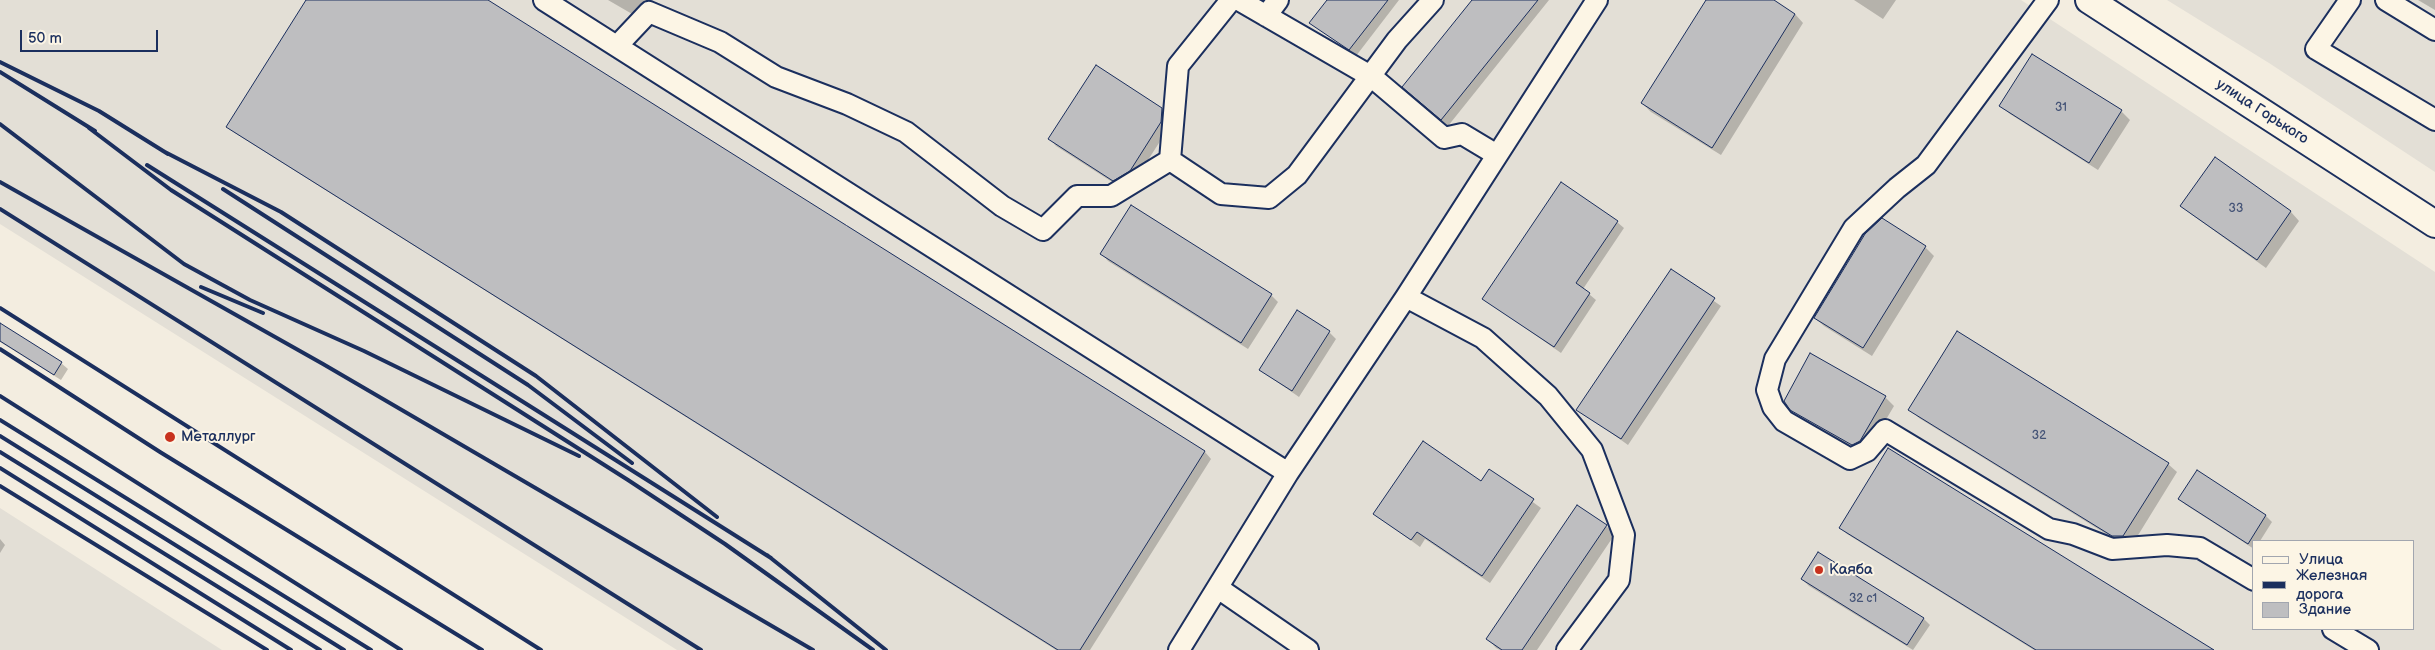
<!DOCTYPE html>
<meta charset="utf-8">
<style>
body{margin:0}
#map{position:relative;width:2435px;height:650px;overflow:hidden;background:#f3ede0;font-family:"Balsamiq Sans",sans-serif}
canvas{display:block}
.legend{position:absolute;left:2252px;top:540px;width:162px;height:90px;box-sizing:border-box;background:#fcf5e5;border:1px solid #a2a6af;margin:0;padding:6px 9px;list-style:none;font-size:15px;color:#1b2f5e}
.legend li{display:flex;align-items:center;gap:10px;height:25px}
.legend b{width:25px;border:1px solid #a2a6af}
.scale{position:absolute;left:20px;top:30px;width:138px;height:22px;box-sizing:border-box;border:2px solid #1b2f5e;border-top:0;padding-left:6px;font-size:15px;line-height:18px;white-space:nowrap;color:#1b2f5e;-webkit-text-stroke:4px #fcf5e5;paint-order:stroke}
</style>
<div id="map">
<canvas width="2435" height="650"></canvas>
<ul class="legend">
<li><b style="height:6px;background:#fcf5e5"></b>Улица</li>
<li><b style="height:6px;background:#1b2f5e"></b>Железная дорога</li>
<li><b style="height:14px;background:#bebec0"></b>Здание</li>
</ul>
<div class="scale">50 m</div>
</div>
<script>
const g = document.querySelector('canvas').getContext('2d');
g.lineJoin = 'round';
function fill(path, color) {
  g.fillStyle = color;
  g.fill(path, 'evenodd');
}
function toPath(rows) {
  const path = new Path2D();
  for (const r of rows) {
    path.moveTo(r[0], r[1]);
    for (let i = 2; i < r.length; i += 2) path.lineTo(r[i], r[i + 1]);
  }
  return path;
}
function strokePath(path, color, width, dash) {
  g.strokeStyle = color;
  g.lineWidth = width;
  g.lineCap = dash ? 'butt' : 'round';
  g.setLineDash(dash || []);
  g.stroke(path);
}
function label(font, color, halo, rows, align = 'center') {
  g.font = font + ' "Balsamiq Sans",sans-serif';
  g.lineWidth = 4;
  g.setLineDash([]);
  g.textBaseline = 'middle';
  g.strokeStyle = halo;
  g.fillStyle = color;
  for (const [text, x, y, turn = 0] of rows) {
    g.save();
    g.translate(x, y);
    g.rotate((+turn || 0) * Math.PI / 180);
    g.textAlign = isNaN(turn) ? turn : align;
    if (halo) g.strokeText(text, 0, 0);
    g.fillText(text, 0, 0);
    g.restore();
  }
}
const built = toPath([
 [0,0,2021,0,2435,272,2435,650,677,650,0,224],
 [2254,541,2414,541,2414,629,2254,629],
 [2167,0,2435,0,2435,172,2269,63],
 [0,508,222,650,0,650]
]);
const shadow = toPath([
 [308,0,486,0,1205,452,1211,459,1090,650,1056,650,235,133,228,127],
 [608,0,650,0,639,18],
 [1329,0,1399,0,1356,56,1311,23],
 [1473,0,1549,0,1448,126,1410,93],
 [1707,0,1772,0,1795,14,1803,23,1721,155,1651,112,1642,103],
 [1854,0,1896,0,1883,19],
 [2418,0,2435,0,2435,10],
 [2001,106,2121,111,2130,120,2098,170,2010,114],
 [1162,109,1169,116,1168,129,1137,177,1120,187,1056,146,1050,139],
 [2215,159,2291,212,2299,221,2266,268,2191,214,2182,206],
 [1617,222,1624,228,1583,289,1596,300,1561,353,1484,299],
 [1925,247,1934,256,1872,356,1824,326,1815,318],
 [1102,254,1271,295,1278,302,1248,349,1108,261],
 [1671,271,1721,306,1628,445,1578,409],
 [0,325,61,363,68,369,61,380,0,342],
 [1329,332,1336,339,1299,397,1260,370],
 [1811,354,1885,397,1894,406,1868,450,1862,453,1801,419,1791,409],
 [1910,409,2168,464,2177,472,2132,545,2124,545,1919,418],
 [1490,471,1541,508,1490,583,1425,539,1420,547,1375,514,1481,483],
 [2197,471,2266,516,2272,522,2260,541,2254,541,2254,549,2186,505,2179,499],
 [1606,526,1615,534,1537,650,1500,650,1496,648,1488,639],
 [1840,527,2212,650,2034,650,1847,534],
 [0,539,5,545,0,553],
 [1802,579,1924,619,1930,625,1913,650,1809,586]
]);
const building = toPath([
 [306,0,488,0,1205,451,1080,650,1058,650,226,127,306,0],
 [1327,0,1388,0,1349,50,1309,23,1327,0],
 [1472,0,1538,0,1441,120,1402,87,1472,0],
 [1706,0,1774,0,1795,14,1712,148,1641,103,1706,0],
 [2032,54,2122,110,2089,163,1999,106,2032,54],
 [1096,65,1162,108,1161,122,1130,171,1113,181,1048,139,1096,65],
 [2215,157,2291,211,2257,260,2180,206,2215,157],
 [1561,182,1618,221,1576,283,1590,293,1554,347,1482,299,1561,182],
 [1131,205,1272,294,1241,343,1100,254,1131,205],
 [1882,218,1926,246,1863,348,1814,318,1865,234,1882,218],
 [1671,269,1715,298,1621,439,1576,410,1671,269],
 [1297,310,1330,331,1292,391,1259,370,1297,310],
 [0,323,62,362,54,375,0,341,0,323],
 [1957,331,2169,463,2123,536,2112,536,1908,410,1957,331],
 [1810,353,1886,396,1860,441,1852,445,1790,410,1784,401,1810,353],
 [1423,441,1481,481,1489,469,1534,499,1482,576,1417,532,1411,540,1373,514,1423,441],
 [1888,448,2214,650,2036,650,1839,528,1888,448],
 [2197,470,2266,515,2248,544,2178,499,2197,470],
 [1577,505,1607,525,1522,650,1502,650,1486,639,1577,505],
 [1818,552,1924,618,1907,645,1801,579,1818,552]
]);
const minor = toPath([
 [544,0,1288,473],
 [1231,0,1178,66,1170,160,1221,194,1269,198,1297,175,1397,40,1433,0],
 [1239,0,1372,77,1444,138,1462,134,1497,155],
 [2048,0,1926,165,1897,188,1854,228,1775,359,1767,390,1773,407,1784,421,1850,459,1867,451,1885,430,2049,529,2073,534,2112,549,2167,545,2200,548,2254,580],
 [2350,0,2316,49,2435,120],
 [2386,0,2435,30],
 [1266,16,1278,0],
 [617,46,649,12,720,42,776,77,847,104,906,132,1002,206,1043,230,1077,196,1111,196,1170,160],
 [1406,297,1483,338,1548,396,1592,450,1624,535,1619,580,1567,650],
 [1218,588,1308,650],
 [2333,629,2368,650],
 [1179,650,1288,473,1406,297,1597,0]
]);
const major = toPath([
 [2089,0,2435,224]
]);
const rail = toPath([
 [0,62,99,111,168,154],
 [0,72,95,131],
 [0,124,184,264,250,300,364,351,579,456],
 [89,128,171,190,628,480,725,544,873,650],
 [163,151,281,212,536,376,717,517],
 [147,165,771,558],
 [0,182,323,364,813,650],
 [223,189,528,385,632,463],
 [0,209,701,650],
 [201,287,263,313],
 [0,308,541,650],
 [0,349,160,452,482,650],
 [0,396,401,650],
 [0,420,371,650],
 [0,436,344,650],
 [0,452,320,650],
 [0,468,291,650],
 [0,486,267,650],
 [767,555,886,650]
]);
const markers = [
 [170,437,6,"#c8321e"],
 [1819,570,5,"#c8321e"]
];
const numberNames = [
 ["31",2061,108],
 ["33",2236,209],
 ["32",2039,436],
 ["32 с1",1863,599]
];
const streetNames = [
 ["улица Горького",2262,112,33]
];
const poiNames = [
 ["Металлург",181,437],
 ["Каяба",1829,570]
];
fill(built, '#e3dfd6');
fill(shadow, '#0003');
fill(building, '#bebec0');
strokePath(building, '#1b2f5e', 1);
strokePath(minor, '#1b2f5e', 24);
strokePath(major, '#1b2f5e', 30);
strokePath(minor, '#fcf5e5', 20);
strokePath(major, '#fcf5e5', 26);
strokePath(rail, '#1b2f5e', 4);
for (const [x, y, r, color] of markers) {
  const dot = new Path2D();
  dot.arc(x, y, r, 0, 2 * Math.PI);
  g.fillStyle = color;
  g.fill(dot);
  strokePath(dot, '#fcf5e5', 2);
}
label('12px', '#445376', null, numberNames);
label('15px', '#1b2f5e', '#fcf5e5', streetNames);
label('15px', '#1b2f5e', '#fcf5e5', poiNames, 'left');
</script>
